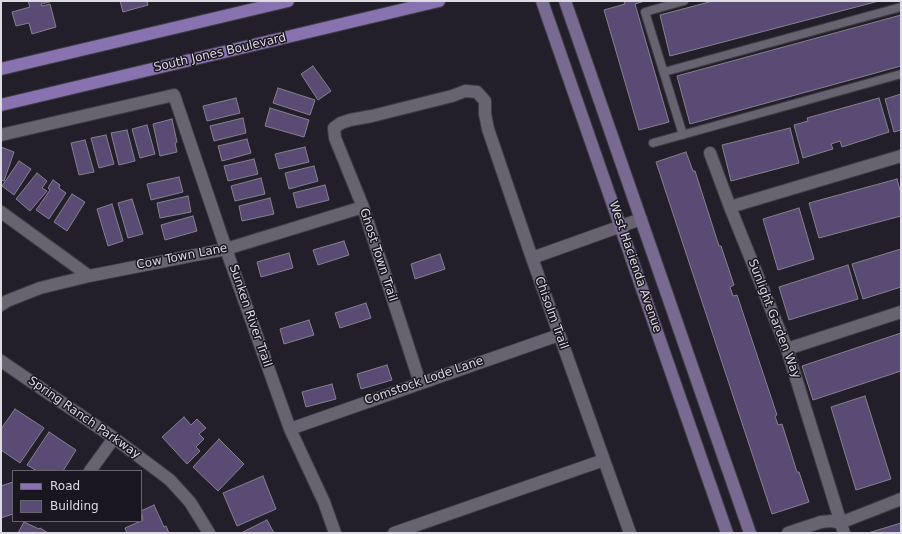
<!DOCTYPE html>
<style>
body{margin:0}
#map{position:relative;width:902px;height:534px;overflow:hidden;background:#231f2a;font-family:"DejaVu Sans",sans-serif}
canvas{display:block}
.frame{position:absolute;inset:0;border:2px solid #dedce3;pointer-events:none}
.legend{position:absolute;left:12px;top:470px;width:130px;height:52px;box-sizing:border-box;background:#191620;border:1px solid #68656e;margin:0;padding:5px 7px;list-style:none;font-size:12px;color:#dedce3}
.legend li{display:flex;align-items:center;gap:8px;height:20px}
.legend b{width:20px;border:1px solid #68656e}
</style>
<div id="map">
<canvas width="902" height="534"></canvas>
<div class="frame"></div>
<ul class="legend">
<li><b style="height:5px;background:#8972b0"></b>Road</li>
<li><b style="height:11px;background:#5a4b75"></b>Building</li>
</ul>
</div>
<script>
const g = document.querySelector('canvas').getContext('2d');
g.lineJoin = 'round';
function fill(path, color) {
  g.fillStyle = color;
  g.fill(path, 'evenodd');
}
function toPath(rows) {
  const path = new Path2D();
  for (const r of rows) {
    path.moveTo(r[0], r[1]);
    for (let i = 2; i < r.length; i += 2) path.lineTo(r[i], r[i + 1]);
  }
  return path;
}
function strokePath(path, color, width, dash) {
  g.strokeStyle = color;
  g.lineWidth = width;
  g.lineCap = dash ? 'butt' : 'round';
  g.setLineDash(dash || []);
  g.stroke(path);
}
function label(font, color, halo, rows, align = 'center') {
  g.font = font + ' "DejaVu Sans",sans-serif';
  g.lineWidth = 3;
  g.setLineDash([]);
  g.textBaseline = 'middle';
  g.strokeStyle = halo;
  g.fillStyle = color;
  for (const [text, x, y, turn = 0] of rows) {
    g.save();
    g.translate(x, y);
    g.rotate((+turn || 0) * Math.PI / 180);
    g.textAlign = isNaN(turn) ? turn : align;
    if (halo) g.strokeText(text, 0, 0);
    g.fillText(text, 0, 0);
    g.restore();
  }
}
const building = toPath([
 [28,1,53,1,41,4,42,6,50,4,56,27,32,34,29,23,16,26,12,12,30,7,28,1],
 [120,1,147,1,148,5,123,12,120,1],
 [624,1,645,1,635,4,669,122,639,130,604,10,625,4,624,1],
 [713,1,879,1,670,56,660,15,713,1],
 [901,15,901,66,690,124,677,76,901,15],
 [313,66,331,91,318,100,301,74,313,66],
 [278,88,315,100,310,115,273,103,278,88],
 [901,94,901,130,894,132,885,99,901,94],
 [236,98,240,113,207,121,203,106,236,98],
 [879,98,889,132,842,147,840,141,831,144,833,149,803,158,794,125,808,121,807,118,879,98],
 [270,108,309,120,304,137,265,126,270,108],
 [243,118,246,133,214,141,210,126,243,118],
 [172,119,177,142,175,143,177,152,160,156,153,124,172,119],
 [147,125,155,154,140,158,132,129,147,125],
 [790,128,799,163,731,181,722,145,790,128],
 [127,130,135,161,119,165,111,133,127,130],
 [106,135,114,164,99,168,91,138,106,135],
 [247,139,251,153,222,161,218,146,247,139],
 [85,140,94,172,79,175,71,143,85,140],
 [1,147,14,152,4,181,1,180,1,147],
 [305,147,309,162,279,169,275,154,305,147],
 [686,152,693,171,695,171,719,246,721,246,734,285,730,287,733,296,737,295,777,415,775,416,778,425,782,424,797,472,799,472,809,502,772,514,656,162,686,152],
 [254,159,258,174,228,181,224,166,254,159],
 [19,161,31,169,14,195,2,186,19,161],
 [314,166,318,181,289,189,285,173,314,166],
 [37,173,47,181,42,188,47,191,30,211,16,199,37,173],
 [179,177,183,192,151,200,147,184,179,177],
 [261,178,265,194,235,201,231,186,261,178],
 [897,179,901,194,901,216,819,238,809,203,897,179],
 [53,180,60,185,59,188,66,193,49,219,36,210,50,190,48,188,53,180],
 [325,185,329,200,297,208,293,193,325,185],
 [72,194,85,202,67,231,54,222,72,194],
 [188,196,191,212,160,218,157,203,188,196],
 [270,198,274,214,242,221,239,206,270,198],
 [132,199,143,234,128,238,118,203,132,199],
 [112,204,123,241,108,246,97,209,112,204],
 [799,208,814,259,778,270,763,219,799,208],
 [193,216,197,231,165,240,161,225,193,216],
 [344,241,349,255,318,265,313,250,344,241],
 [901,249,901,287,863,299,852,264,901,249],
 [289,253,293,268,261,277,257,262,289,253],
 [440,254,445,269,415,279,411,264,440,254],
 [848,265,858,299,789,320,779,287,848,265],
 [366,303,371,318,340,328,335,313,366,303],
 [309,320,314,335,284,344,280,329,309,320],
 [901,333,901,371,813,400,802,366,901,333],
 [387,365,392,380,361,389,357,374,387,365],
 [332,384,336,399,306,407,302,392,332,384],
 [865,396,891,479,856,490,831,407,865,396],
 [15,409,44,428,20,463,1,450,1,429,15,409],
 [184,417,191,425,197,419,206,428,199,434,204,439,196,447,200,451,187,464,162,437,184,417],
 [49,432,76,450,63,471,37,471,27,465,49,432],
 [219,439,244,464,218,491,193,467,219,439],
 [263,476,276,509,237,526,223,493,263,476],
 [13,482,13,514,1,518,1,486,13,482],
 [154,505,164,527,166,526,169,533,127,533,125,528,143,520,141,511,154,505],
 [267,520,274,533,241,533,267,520],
 [24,522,39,529,40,528,48,533,18,533,24,522],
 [901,523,901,533,868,533,901,523]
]);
const service = toPath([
 [664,72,901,7],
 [683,135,645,12,684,1],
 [653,143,901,74]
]);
const minor = toPath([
 [1,135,174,95,226,249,290,429,324,502,335,533],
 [710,153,730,207,787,349,844,533],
 [730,207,901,156],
 [1,212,89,276],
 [532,258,641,219],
 [1,305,7,301,40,288,89,276,226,249,363,207],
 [787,349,901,312],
 [1,361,114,438,170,480,190,502,209,533],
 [420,383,363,207,335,138,334,128,341,123,350,120,372,116,452,96,465,91,477,92,485,101,485,114,488,129,532,258,630,533],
 [290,429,559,335],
 [90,471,114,438],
 [394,533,604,460],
 [788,533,821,522,831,521,840,523,901,499]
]);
const secondary = toPath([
 [542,1,727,533],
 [565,1,750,533]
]);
const primary = toPath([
 [1,69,288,1],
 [1,105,439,1]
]);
const streetNames = [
 ["South Jones Boulevard",220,53,-13],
 ["Ghost Town Trail",378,255,72],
 ["Cow Town Lane",182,257,-11],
 ["West Hacienda Avenue",635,267,71],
 ["Chisolm Trail",551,313,70],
 ["Sunken River Trail",250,316,71],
 ["Sunlight Garden Way",774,319,69],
 ["Comstock Lode Lane",424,381,-19],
 ["Spring Ranch Parkway",84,418,35]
];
fill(building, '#5a4b75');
strokePath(building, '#85818e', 1);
strokePath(service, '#3e3c44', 10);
strokePath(minor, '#3e3c44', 14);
strokePath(secondary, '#3e3c44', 14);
strokePath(primary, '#3e3c44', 14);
strokePath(service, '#676370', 8);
strokePath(minor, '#676370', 12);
strokePath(secondary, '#786a90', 12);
strokePath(primary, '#8972b0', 12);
label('12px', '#dedce3', '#191620', streetNames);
</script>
